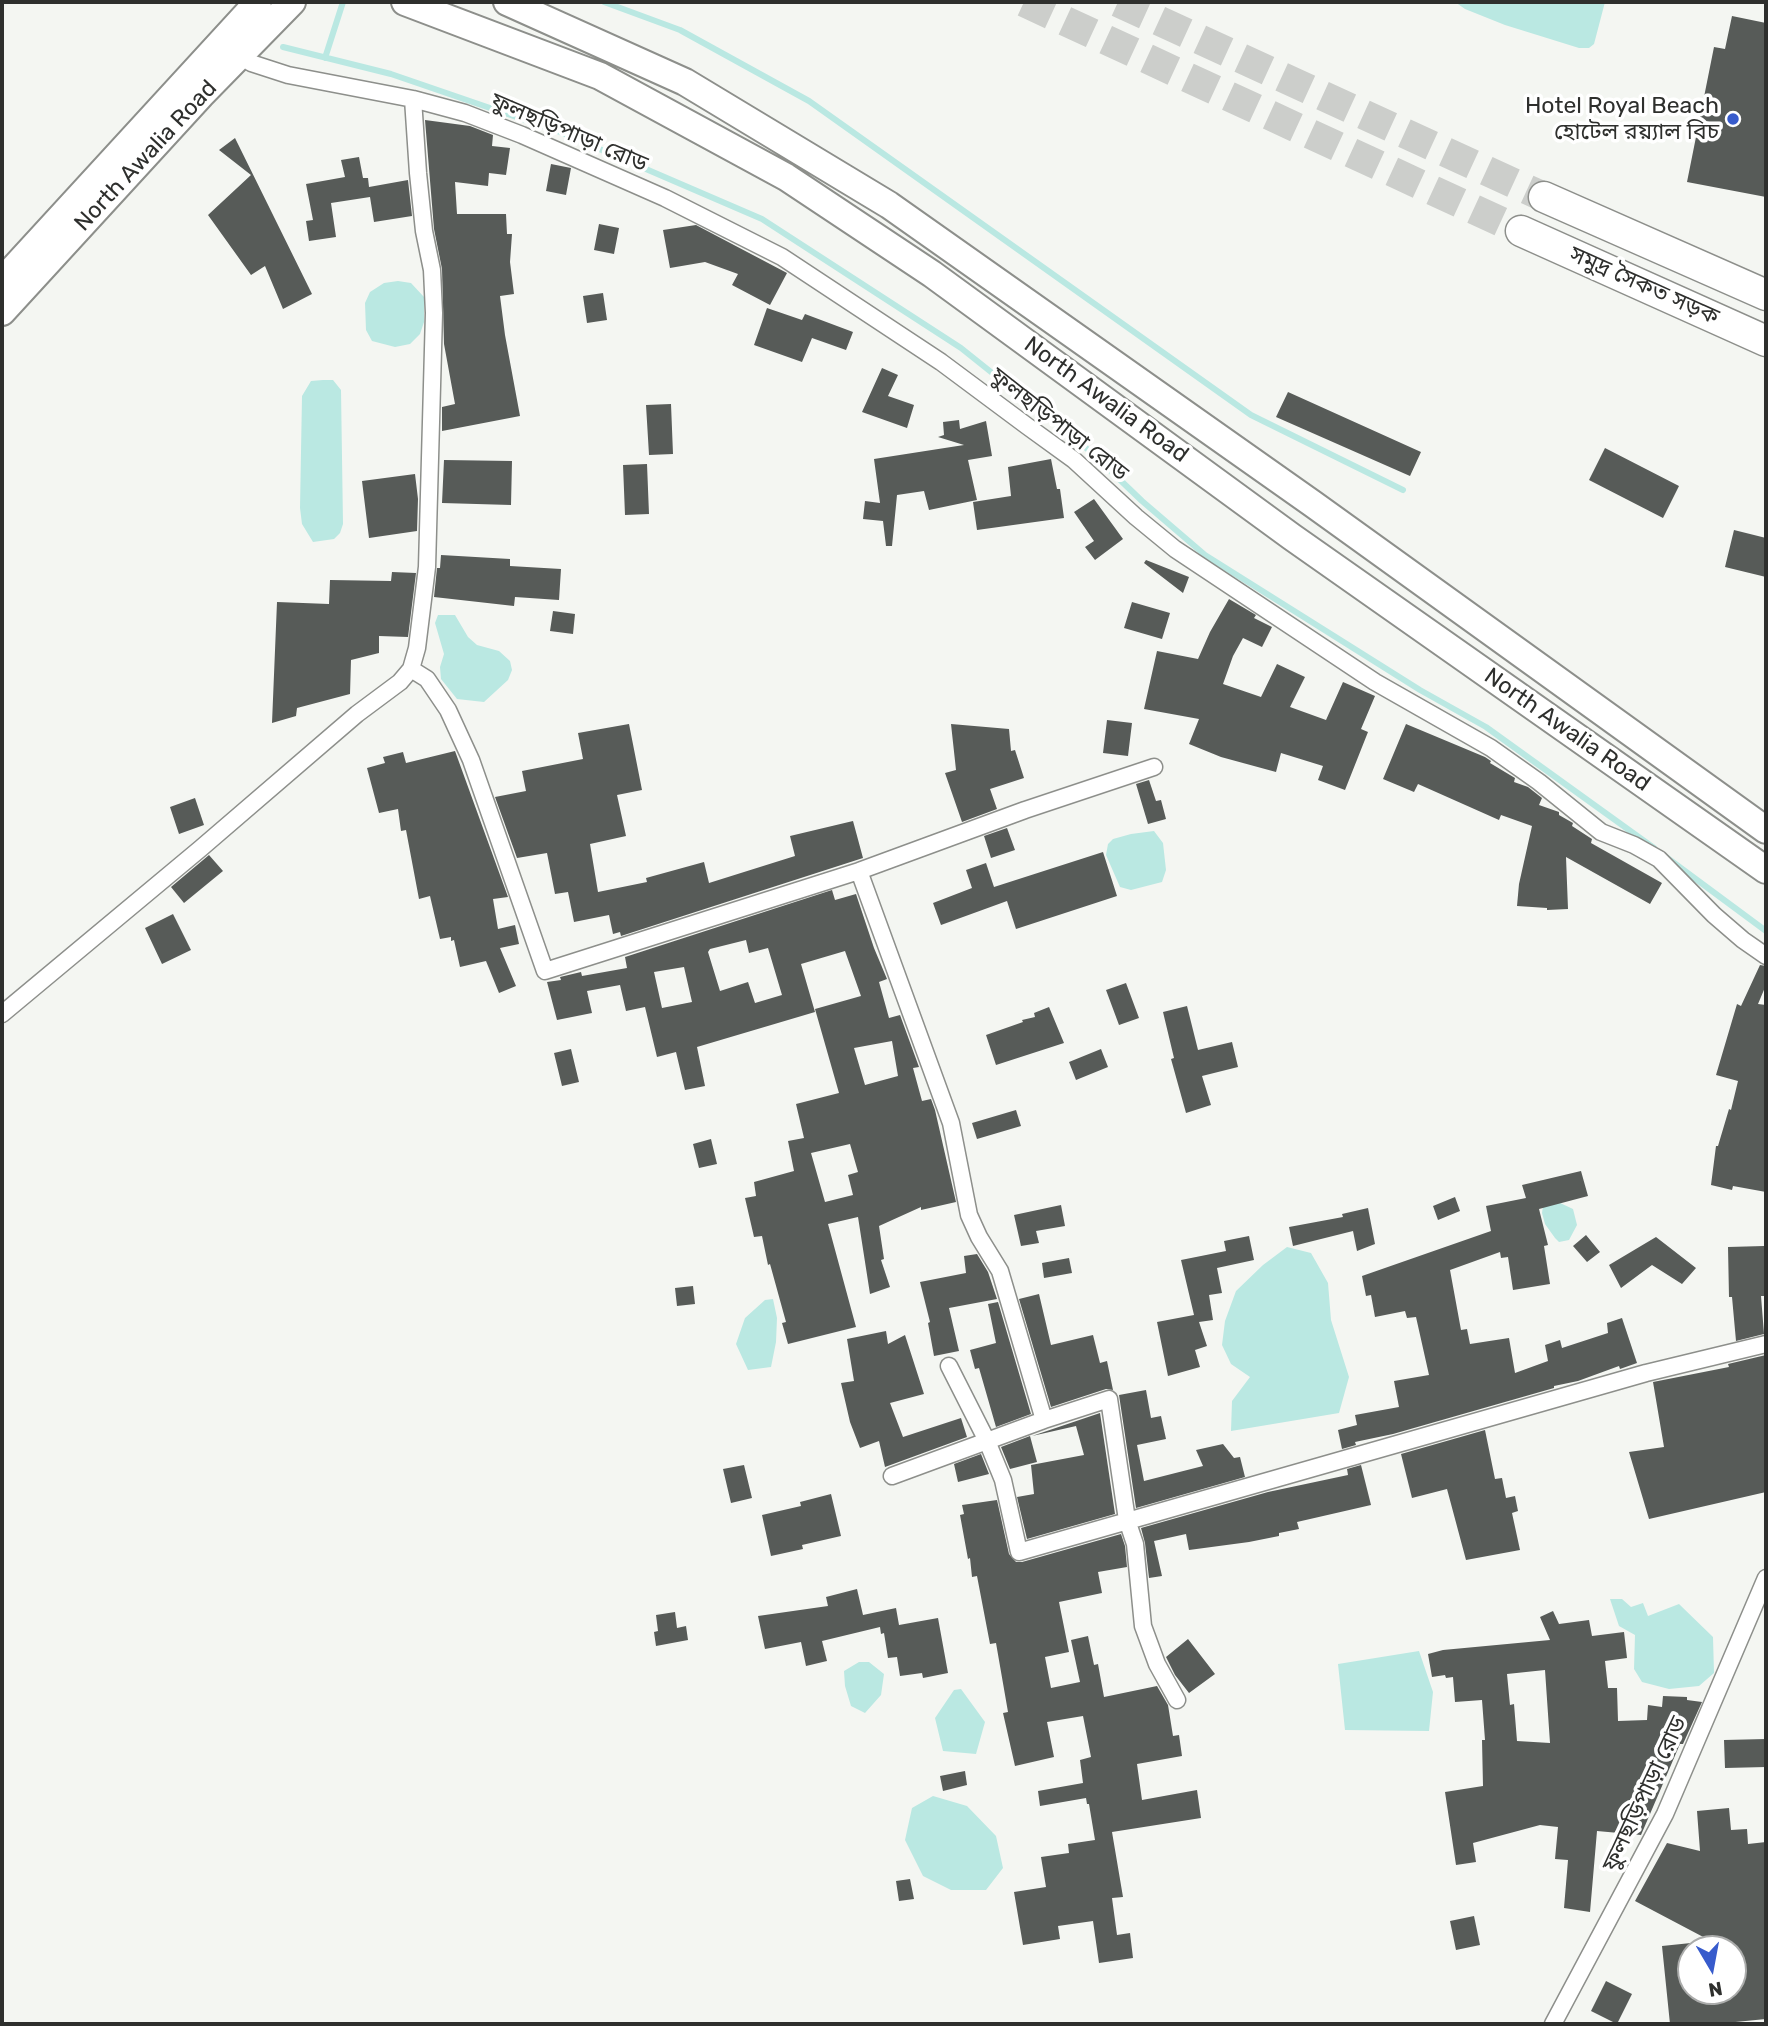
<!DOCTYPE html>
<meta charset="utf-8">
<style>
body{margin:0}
#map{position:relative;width:1768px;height:2026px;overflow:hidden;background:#f4f6f2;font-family:Rubik,sans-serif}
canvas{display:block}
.frame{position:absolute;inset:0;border:4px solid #2e2f2d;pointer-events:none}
.north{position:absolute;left:1677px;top:1935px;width:70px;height:70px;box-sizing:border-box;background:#fff;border:2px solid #abacab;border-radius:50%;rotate:170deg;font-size:19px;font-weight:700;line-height:28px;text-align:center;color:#2e2f2d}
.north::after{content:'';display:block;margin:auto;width:24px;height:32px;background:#375bcc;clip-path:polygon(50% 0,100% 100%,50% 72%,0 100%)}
</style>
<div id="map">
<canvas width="1768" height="2026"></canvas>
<div class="frame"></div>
<div class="north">N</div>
</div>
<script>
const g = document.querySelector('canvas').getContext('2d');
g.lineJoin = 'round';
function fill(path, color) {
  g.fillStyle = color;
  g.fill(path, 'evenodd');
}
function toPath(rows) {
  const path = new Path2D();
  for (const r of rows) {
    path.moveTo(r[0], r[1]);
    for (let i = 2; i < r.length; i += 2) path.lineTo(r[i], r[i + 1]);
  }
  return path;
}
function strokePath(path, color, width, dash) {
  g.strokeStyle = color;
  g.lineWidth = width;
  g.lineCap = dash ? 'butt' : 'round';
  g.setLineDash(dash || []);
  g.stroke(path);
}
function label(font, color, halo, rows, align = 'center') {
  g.font = font + ' Rubik,"Noto Sans Bengali",sans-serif';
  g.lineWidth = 7;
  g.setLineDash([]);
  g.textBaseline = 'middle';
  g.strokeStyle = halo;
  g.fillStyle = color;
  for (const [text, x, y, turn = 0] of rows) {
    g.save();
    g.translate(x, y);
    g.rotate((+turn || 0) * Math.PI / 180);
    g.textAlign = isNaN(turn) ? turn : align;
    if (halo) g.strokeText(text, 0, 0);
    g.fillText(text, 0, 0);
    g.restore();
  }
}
const water = toPath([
 [1455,2,1605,2,1594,44,1589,48,1579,48,1505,25,1465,9],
 [398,281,411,283,424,297,424,322,420,334,410,344,395,347,372,341,366,330,365,303,370,292,384,283],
 [323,380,333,380,341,390,343,524,340,533,334,539,313,542,302,524,300,508,302,396,311,381],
 [438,615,455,615,468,637,477,645,499,651,510,661,512,670,508,680,484,702,457,699,441,679,440,667,444,654,435,623],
 [1154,831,1163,843,1166,870,1162,882,1131,890,1120,887,1106,855,1108,844,1113,839,1131,834],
 [1558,1202,1573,1209,1577,1225,1569,1240,1559,1242,1555,1238,1545,1224,1542,1213,1543,1206],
 [1287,1247,1311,1253,1328,1283,1331,1320,1349,1377,1339,1413,1231,1431,1232,1401,1250,1377,1231,1364,1222,1345,1225,1321,1236,1291,1263,1265],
 [773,1299,777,1318,776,1342,771,1367,748,1370,736,1344,745,1318,765,1300],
 [1610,1599,1622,1599,1631,1607,1643,1603,1648,1616,1679,1604,1713,1637,1714,1673,1699,1686,1669,1689,1642,1682,1634,1669,1635,1635,1619,1626],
 [1419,1651,1433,1692,1429,1731,1345,1730,1338,1664],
 [859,1662,869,1662,884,1674,881,1695,865,1713,851,1706,845,1686,844,1671],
 [961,1689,985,1722,976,1754,943,1751,935,1718,954,1690],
 [933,1796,967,1806,996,1836,1003,1868,986,1890,951,1890,923,1876,905,1840,912,1808]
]);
const stream = toPath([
 [604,2,680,30,809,101,1251,415,1403,490],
 [283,47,391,74,560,132,762,219,961,348,1091,452,1142,501,1205,555,1420,690,1486,727,1654,848],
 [325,58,343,2],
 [1666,857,1766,931]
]);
const building = toPath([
 [1732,16,1766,23,1766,197,1687,182,1714,47,1725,49],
 [425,120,470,126,493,135,492,146,510,148,506,175,489,173,488,186,455,182,457,214,506,214,507,234,512,234,510,262,514,294,500,296,505,335,520,416,442,431,442,407,455,404,444,344,442,269,434,229],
 [235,138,312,294,283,309,265,266,251,275,208,215,251,175,219,150],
 [359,157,363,178,368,178,369,187,408,180,412,216,374,222,370,197,331,203,336,237,309,241,306,221,313,220,306,184,345,177,341,160],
 [551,164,571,168,566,195,546,191],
 [599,224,619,228,614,254,594,250],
 [696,225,787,273,770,305,732,285,738,274,705,262,670,268,663,230],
 [603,293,607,320,587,323,583,296],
 [767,308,802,320,805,314,853,332,846,350,812,338,802,362,754,345],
 [882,368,898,375,888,396,914,405,907,428,862,412],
 [1288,392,1421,452,1410,476,1276,417],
 [671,404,673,454,649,455,646,405],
 [959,420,960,429,986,421,992,456,968,460,977,500,929,510,924,491,897,495,892,546,886,546,883,521,863,519,865,501,880,503,874,459,964,445,938,437,944,435,943,422],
 [1605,448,1679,486,1663,518,1589,480],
 [1051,459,1057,489,1060,489,1064,518,977,530,973,502,1011,496,1008,467],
 [444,460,512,461,511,505,442,503],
 [647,464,649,514,625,515,623,465],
 [415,474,418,499,417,531,369,538,362,481],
 [1094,499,1123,539,1095,560,1085,547,1094,541,1074,512],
 [1734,530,1766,538,1766,577,1725,567],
 [441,555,510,559,510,566,561,569,559,600,515,597,514,606,434,597,437,568,440,568],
 [1146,560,1189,577,1183,593,1144,563],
 [392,572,416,573,408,637,379,636,379,653,351,660,350,694,297,708,296,716,272,723,277,602,329,604,330,580,391,581],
 [1229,599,1256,615,1254,618,1272,627,1262,647,1243,638,1233,656,1223,684,1261,697,1277,664,1305,677,1290,707,1326,720,1343,682,1375,696,1361,729,1368,732,1345,790,1318,780,1323,766,1281,753,1276,772,1221,757,1189,744,1199,719,1144,709,1157,651,1198,659,1210,632],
 [1132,602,1170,613,1162,639,1124,628],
 [553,611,575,614,573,634,550,631],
 [1107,720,1132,723,1128,756,1103,753],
 [629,724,642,790,617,795,626,836,590,844,598,892,647,882,646,878,704,862,709,883,795,856,790,836,853,821,863,858,621,936,620,932,613,934,609,915,574,922,568,892,555,894,547,853,517,858,495,797,526,791,522,771,583,759,578,733],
 [951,724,1009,729,1011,751,1015,750,1024,778,990,789,997,809,962,822,945,773,956,770],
 [1406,724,1485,757,1491,761,1490,763,1515,778,1514,782,1528,787,1542,798,1539,805,1559,812,1559,815,1573,823,1572,826,1592,839,1591,843,1662,883,1650,904,1566,857,1568,909,1547,910,1547,908,1517,906,1519,884,1532,826,1501,815,1499,820,1418,784,1414,792,1383,779],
 [455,751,508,897,493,899,498,929,515,925,519,944,500,948,516,986,499,993,486,961,460,967,454,940,451,941,451,937,440,939,430,896,419,899,406,830,401,831,398,809,379,813,367,768,385,763,383,757,403,752,406,763],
 [1149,780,1156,801,1161,800,1166,819,1148,824,1136,784],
 [195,798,204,825,179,834,170,807],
 [1007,828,1015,850,991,858,984,836],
 [1103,852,1117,896,1016,929,1007,901,941,925,933,903,972,888,966,870,986,863,994,887],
 [209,855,223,871,184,903,171,887],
 [832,890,835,900,856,894,874,948,887,979,879,982,889,1018,900,1015,919,1067,913,1068,922,1101,931,1099,935,1110,956,1202,921,1210,921,1207,879,1226,884,1259,881,1260,890,1287,870,1294,858,1217,828,1224,856,1327,788,1344,782,1323,786,1322,770,1264,768,1265,762,1236,754,1237,745,1198,756,1196,754,1182,794,1171,788,1141,804,1138,796,1104,839,1093,815,1009,861,996,845,951,801,964,815,1012,697,1047,705,1086,685,1090,676,1052,657,1057,645,1007,626,1011,620,985,587,991,592,1013,557,1020,547,982,561,980,560,977,581,972,582,976,627,968,625,957],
 [746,940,749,953,768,948,782,995,755,1003,748,982,720,991,708,952,710,949],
 [684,967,692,1002,662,1008,654,972],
 [892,1041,898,1076,865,1085,854,1048],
 [850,1144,858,1172,848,1175,853,1195,825,1202,811,1153],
 [173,914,191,950,162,964,145,928],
 [1760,965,1766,966,1766,985,1758,1004,1766,1005,1766,1192,1733,1186,1732,1190,1711,1185,1716,1146,1718,1146,1729,1109,1731,1110,1738,1081,1716,1075,1737,1004,1741,1006],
 [1126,983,1139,1018,1119,1025,1106,990],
 [1187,1006,1198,1050,1232,1042,1238,1067,1202,1076,1211,1105,1186,1113,1171,1059,1174,1058,1163,1012],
 [1049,1007,1064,1043,996,1065,986,1035,1023,1022,1022,1020,1035,1017,1034,1013],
 [571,1049,579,1082,562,1086,554,1053],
 [1101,1049,1108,1067,1076,1080,1069,1062],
 [1016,1110,1021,1126,977,1139,972,1123],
 [711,1139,717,1164,699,1168,693,1144],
 [1581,1171,1588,1196,1539,1209,1548,1245,1544,1246,1550,1284,1513,1290,1508,1257,1501,1258,1500,1252,1450,1270,1461,1330,1467,1329,1470,1344,1509,1338,1515,1373,1548,1361,1545,1345,1560,1340,1562,1348,1608,1333,1607,1323,1622,1318,1637,1363,1620,1369,1619,1366,1578,1381,1554,1386,1554,1388,1393,1434,1355,1442,1356,1445,1342,1449,1338,1430,1357,1425,1355,1415,1399,1407,1394,1381,1429,1375,1416,1317,1407,1318,1405,1311,1375,1317,1371,1295,1366,1296,1362,1276,1491,1231,1486,1206,1526,1198,1522,1185],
 [1455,1197,1460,1211,1438,1220,1433,1206],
 [1061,1205,1065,1226,1036,1231,1039,1243,1021,1246,1014,1215],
 [1368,1208,1375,1244,1357,1251,1353,1231,1293,1246,1289,1227,1343,1217,1342,1214],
 [1586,1235,1600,1252,1587,1262,1573,1246],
 [1249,1236,1254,1260,1217,1268,1222,1293,1209,1295,1213,1320,1199,1322,1207,1346,1195,1350,1200,1367,1168,1376,1157,1322,1194,1315,1181,1260,1226,1251,1224,1241],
 [1656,1237,1696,1268,1682,1284,1652,1265,1621,1288,1609,1265],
 [1764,1246,1765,1296,1761,1296,1764,1334,1736,1341,1732,1297,1729,1297,1728,1247],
 [977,1254,988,1272,997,1299,949,1308,959,1351,934,1356,928,1323,930,1322,920,1282,966,1273,964,1256],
 [1069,1258,1072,1273,1044,1278,1042,1263],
 [693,1286,695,1304,677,1306,675,1288],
 [1039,1294,1051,1345,1093,1335,1100,1363,1107,1361,1113,1390,1106,1389,1051,1407,1019,1299],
 [998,1302,1031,1414,996,1427,979,1368,975,1369,970,1350,996,1343,988,1304],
 [886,1331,888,1344,905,1335,924,1394,890,1403,903,1437,961,1418,967,1437,885,1467,879,1441,860,1448,850,1422,841,1383,854,1381,847,1339],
 [1766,1355,1766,1492,1649,1519,1629,1452,1664,1447,1653,1382,1729,1367,1728,1364],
 [1146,1390,1151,1418,1161,1416,1166,1439,1137,1445,1144,1481,1203,1466,1196,1450,1223,1444,1234,1458,1240,1457,1245,1477,1136,1508,1119,1395],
 [1100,1413,1115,1514,1027,1539,1017,1497,1034,1494,1031,1465,1084,1455,1076,1426,1032,1436],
 [1485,1430,1495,1479,1502,1478,1506,1498,1515,1496,1518,1511,1512,1513,1520,1550,1466,1560,1447,1489,1412,1498,1401,1454],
 [1030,1436,1037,1462,1010,1469,1001,1447],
 [981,1454,989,1474,958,1482,954,1464],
 [744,1465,752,1498,731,1503,723,1469],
 [1361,1465,1371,1505,1297,1522,1299,1529,1279,1533,1279,1536,1249,1542,1189,1550,1186,1534,1154,1541,1162,1576,1149,1578,1145,1543,1141,1528,1268,1492,1348,1475,1347,1469],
 [831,1494,841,1536,802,1545,803,1549,771,1556,762,1515,801,1506,800,1502],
 [997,1500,1009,1554,1016,1562,1022,1562,1121,1534,1125,1546,1127,1567,1098,1572,1102,1593,1059,1602,1069,1652,1045,1657,1051,1688,1080,1682,1071,1640,1088,1636,1094,1665,1098,1664,1104,1697,1157,1686,1168,1705,1173,1736,1179,1735,1182,1756,1137,1764,1142,1800,1197,1790,1201,1818,1112,1832,1123,1897,1112,1898,1117,1935,1130,1933,1133,1958,1099,1963,1093,1921,1058,1926,1060,1939,1023,1945,1014,1892,1046,1887,1041,1857,1069,1853,1068,1844,1095,1840,1089,1804,1087,1804,1086,1798,1040,1806,1038,1791,1083,1783,1080,1760,1091,1757,1083,1716,1047,1722,1054,1757,1015,1766,1003,1713,1008,1712,996,1643,990,1644,977,1576,972,1577,970,1558,968,1559,960,1515,964,1514,962,1505],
 [857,1589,863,1615,896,1608,899,1625,938,1618,948,1673,923,1678,922,1673,900,1676,897,1657,888,1658,884,1633,881,1634,880,1627,822,1641,827,1661,806,1666,801,1642,765,1649,758,1616,828,1606,826,1597],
 [1553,1611,1559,1624,1589,1620,1592,1636,1624,1632,1627,1658,1605,1661,1608,1688,1617,1688,1618,1721,1647,1720,1648,1705,1662,1707,1663,1696,1687,1697,1687,1700,1702,1702,1683,1744,1680,1744,1641,1835,1597,1831,1590,1912,1564,1908,1568,1860,1555,1859,1558,1827,1540,1825,1473,1843,1476,1862,1456,1865,1445,1792,1483,1786,1482,1740,1485,1740,1482,1700,1455,1702,1453,1677,1446,1678,1445,1675,1432,1677,1428,1654,1443,1650,1550,1640,1540,1617],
 [1545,1670,1550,1743,1517,1741,1514,1704,1510,1705,1507,1674],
 [675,1612,677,1628,686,1626,688,1640,656,1646,654,1632,658,1631,656,1615],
 [1188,1639,1215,1674,1189,1693,1175,1675,1166,1657],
 [1766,1739,1766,1767,1725,1768,1724,1740],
 [965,1771,967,1785,943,1791,940,1776],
 [1729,1808,1731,1830,1747,1829,1748,1844,1766,1842,1766,2019,1715,2024,1670,2024,1662,1946,1691,1943,1691,1991,1733,1991,1733,1949,1726,1949,1635,1901,1667,1843,1700,1851,1697,1811],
 [910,1879,914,1899,899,1901,896,1881],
 [1474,1916,1480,1945,1456,1950,1450,1921],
 [1606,1981,1632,1994,1617,2024,1591,2011]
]);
const highwayTunnel = toPath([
 [1024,2,1521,231],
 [1118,2,1544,197]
]);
const street = toPath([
 [251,63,288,75,413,99,465,113,522,135,665,198,782,257,941,362,1027,426,1074,460,1136,517,1175,549,1375,682,1491,748,1539,782,1601,832,1634,845,1659,859,1714,915,1743,940,1766,956],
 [411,669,427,679,448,710,471,760,545,971,859,871,1025,810,1154,767],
 [859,871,951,1123,969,1215,979,1237,1000,1271,1044,1420],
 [2,1014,200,849,357,714,400,682,411,669,417,648,427,567,434,313,432,270,424,231,418,173,413,99],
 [949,1366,987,1441,1003,1480,1019,1552,1646,1373,1766,1344],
 [892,1476,1044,1420,1109,1399,1127,1520,1135,1544,1143,1626,1157,1664,1177,1700],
 [1553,2024,1665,1814,1766,1578]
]);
const primary = toPath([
 [405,2,600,76,786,177,932,274,1292,537,1766,870],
 [507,2,685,82,889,205,1313,504,1766,830],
 [2,281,258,2],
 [2,312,201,95,292,2]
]);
const highway = toPath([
 [1544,197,1766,295],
 [1521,231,1766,341]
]);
const markers = [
 [1733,119,7,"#375bcc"]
];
const poiNames = [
 ["Hotel Royal Beach",1719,106],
 ["হোটেল রয়্যাল বিচ",1719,132]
];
const streetNames = [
 ["ফুলছড়িপাড়া রোড",569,133,23],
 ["North Awalia Road",146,156,-47],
 ["সমুদ্র সৈকত সড়ক",1644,286,24],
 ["North Awalia Road",1106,400,36],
 ["ফুলছড়িপাড়া রোড",1059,425,38],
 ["North Awalia Road",1567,730,35],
 ["ফুলছড়িপাড়া রোড",1645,1794,-65]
];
fill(water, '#bae8e2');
strokePath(stream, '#bae8e2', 6);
fill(building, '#575b58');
strokePath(highwayTunnel, '#cccecb', 30, [30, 15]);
strokePath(street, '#8d8f8b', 19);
strokePath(primary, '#8d8f8b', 30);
strokePath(highway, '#8d8f8b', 33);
strokePath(street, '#fff', 16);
strokePath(primary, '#fff', 26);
strokePath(highway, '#fff', 30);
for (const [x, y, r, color] of markers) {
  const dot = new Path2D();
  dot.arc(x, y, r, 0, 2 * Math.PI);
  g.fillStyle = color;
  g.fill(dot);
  strokePath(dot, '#fff', 2.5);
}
label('23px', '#2e2f2d', '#fff', poiNames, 'right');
label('23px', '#2e2f2d', '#fff', streetNames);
</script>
